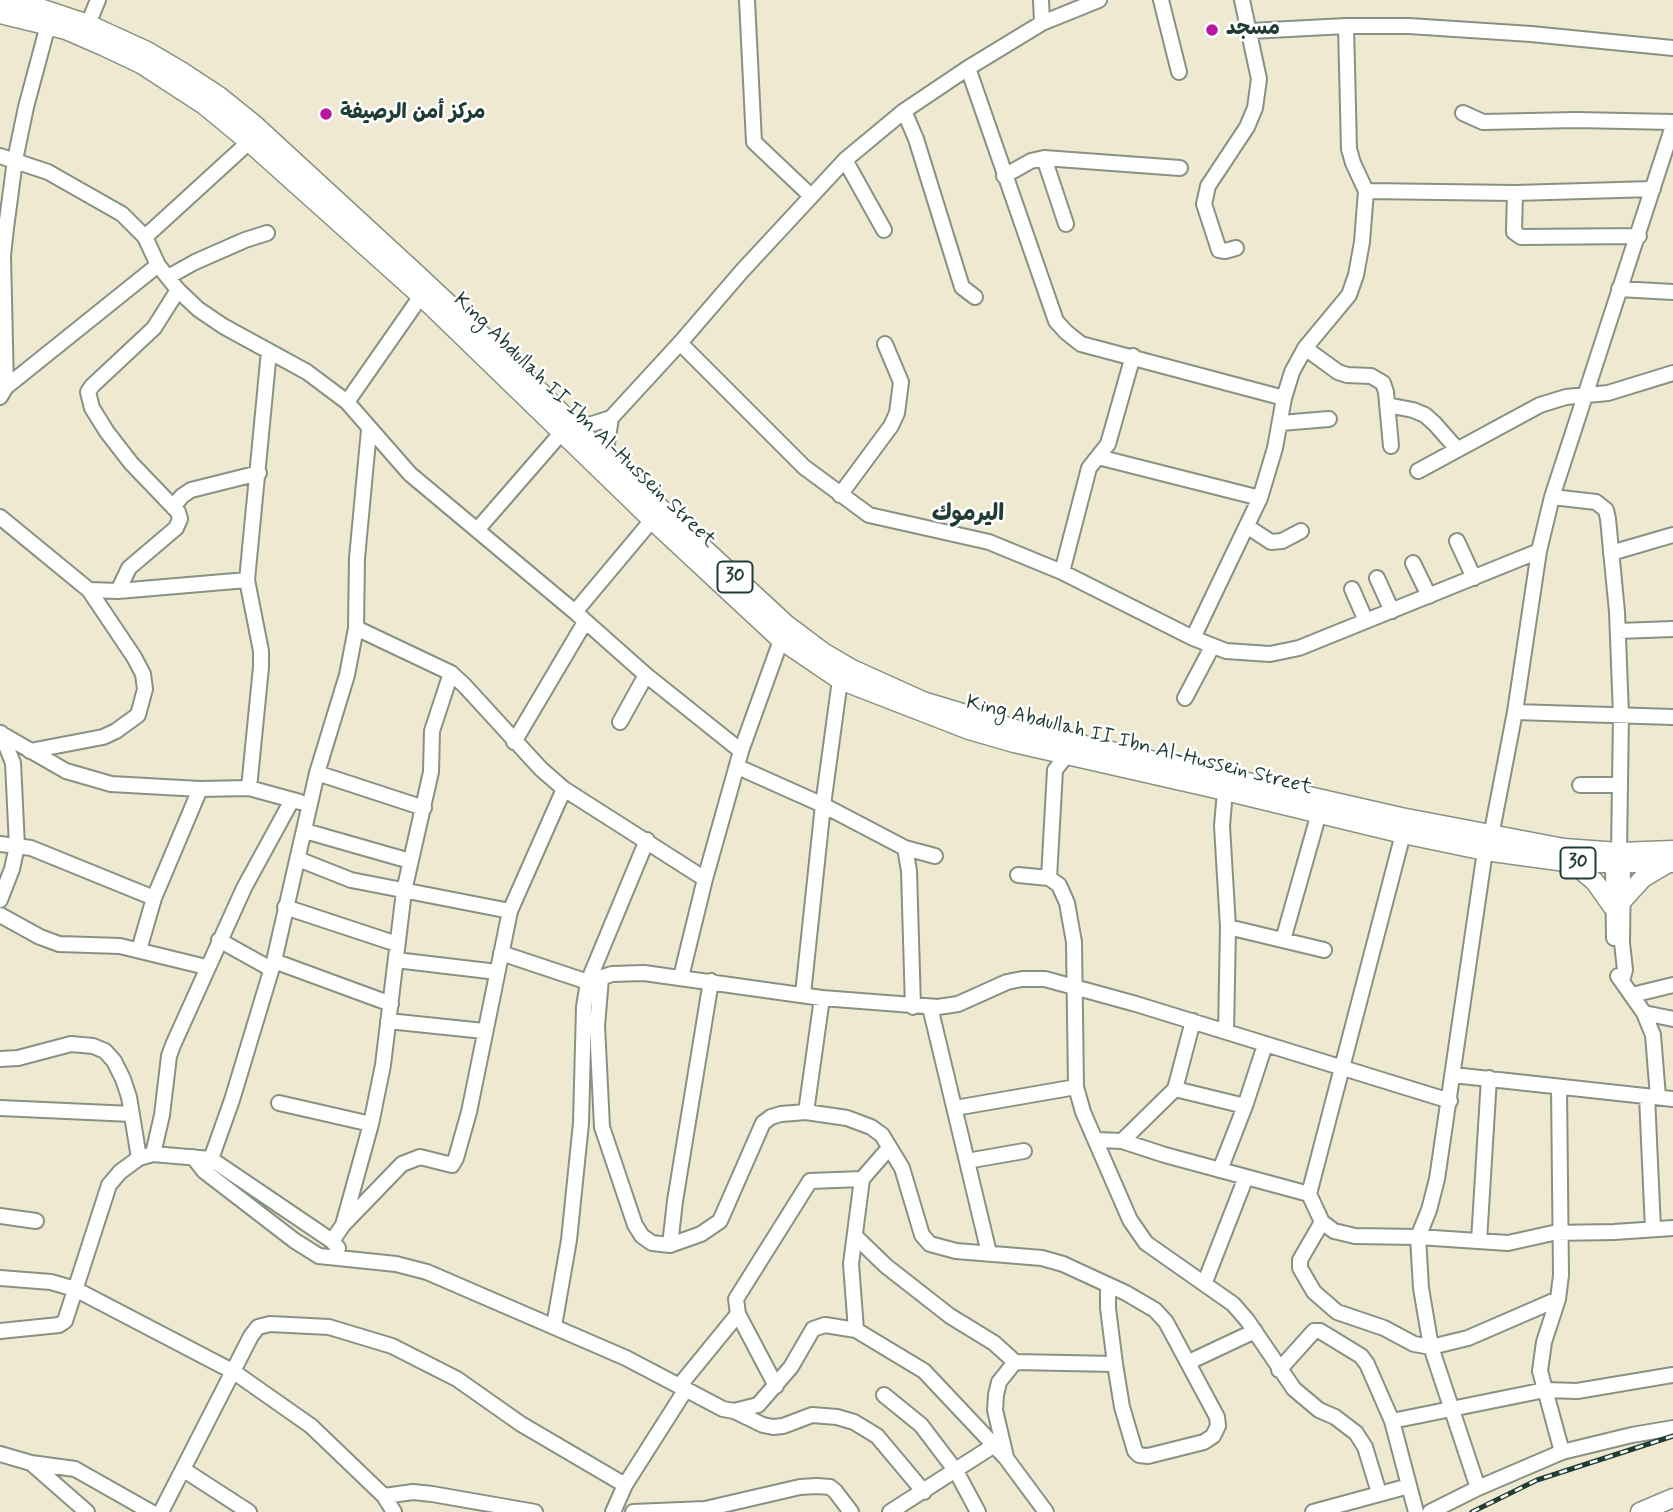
<!DOCTYPE html>
<meta charset="utf-8">
<style>
body{margin:0}
canvas{display:block;background:#eee9d0}
</style>
<canvas width="1673" height="1512"></canvas>
<script>
const g = document.querySelector('canvas').getContext('2d');
g.lineJoin = 'round';
function toPath(rows) {
  const path = new Path2D();
  for (const r of rows) {
    path.moveTo(r[0], r[1]);
    for (let i = 2; i < r.length; i += 2) path.lineTo(r[i], r[i + 1]);
  }
  return path;
}
function strokePath(path, color, width, dash) {
  g.strokeStyle = color;
  g.lineWidth = width;
  g.lineCap = dash ? 'butt' : 'round';
  g.setLineDash(dash || []);
  g.stroke(path);
}
function label(font, color, halo, rows, align = 'center') {
  g.font = font + ' Mynerve,"Playpen Sans Arabic",sans-serif';
  g.lineWidth = 5;
  g.setLineDash([]);
  g.textBaseline = 'middle';
  g.strokeStyle = halo;
  g.fillStyle = color;
  for (const [text, x, y, turn = 0] of rows) {
    g.save();
    g.translate(x, y);
    g.rotate((+turn || 0) * Math.PI / 180);
    g.textAlign = isNaN(turn) ? turn : align;
    if (halo) g.strokeText(text, 0, 0);
    g.fillText(text, 0, 0);
    g.restore();
  }
}
const minor = toPath([
 [747,0,754,142,811,196],
 [1041,0,1042,23],
 [1161,0,1179,72],
 [88,24,98,0],
 [1251,31,1346,26,1409,26,1531,34,1673,48],
 [968,68,1056,321,1066,332,1081,344,1284,398],
 [904,111,916,139,962,287,975,297],
 [1463,113,1483,122,1576,120,1673,122],
 [0,156,48,172,122,214,145,237,158,265,178,290,198,309,223,326,307,372,347,402,410,474,575,612,646,675,741,751],
 [1044,158,1066,224],
 [845,160,884,230],
 [1004,176,1031,161,1044,158,1180,168],
 [1366,191,1515,193,1653,189],
 [1515,193,1514,232,1521,237,1639,236],
 [145,237,249,142],
 [1236,248,1225,251,1219,250,1204,204,1208,186,1247,127,1255,108,1259,79,1242,0],
 [168,277,195,262,245,240,267,233],
 [1619,289,1673,292],
 [680,343,804,467,869,515,989,542,1062,572,1193,638,1226,651,1270,654,1299,648,1539,551],
 [1305,348,1338,372,1347,375,1371,376,1383,383,1386,392,1391,446],
 [6,387,3,256,6,228,15,160,26,107,48,25],
 [0,397,6,387,158,265],
 [347,402,421,296],
 [1387,405,1413,410,1425,415,1435,424,1457,449],
 [1281,423,1329,419],
 [574,426,592,424,611,418],
 [605,456,611,418,680,343,742,271,845,160,904,111,968,68,1042,23,1099,0],
 [1098,457,1260,498],
 [1418,471,1540,405,1566,397,1608,393,1673,373],
 [840,495,891,426,897,413,901,382,885,344],
 [1552,497,1596,502,1606,510,1608,519,1617,612,1621,715,1619,852,1623,865,1622,943,1625,970,1622,981],
 [173,507,182,496,191,490,259,473],
 [0,517,89,590,134,657,143,674,145,689,138,715,116,731,103,737,30,751],
 [1248,527,1271,542,1282,541,1301,531],
 [477,530,563,431],
 [1457,541,1474,578],
 [1611,553,1673,535],
 [1413,563,1429,596],
 [1062,572,1089,468,1108,444,1133,356],
 [1377,578,1392,611],
 [1352,589,1366,621],
 [89,590,118,591,247,580],
 [118,591,129,568,176,528,180,519,178,512,131,463,107,432,92,408,88,392,92,386,154,328,178,290],
 [575,612,652,520],
 [356,628,451,673,464,685,541,769,564,789,705,879],
 [1618,631,1673,629],
 [1193,638,1260,498,1275,448,1284,398,1292,372,1305,348,1349,295,1356,275,1362,242,1366,191,1353,163,1349,149,1346,26],
 [1185,698,1212,647],
 [1515,712,1673,717],
 [620,722,646,675],
 [0,733,66,771,111,784,200,789,249,788,300,802],
 [514,742,585,622],
 [738,767,823,805,905,848,909,871,913,1007],
 [317,773,424,808],
 [1580,785,1620,785],
 [249,788,261,667,261,651,247,580,269,351],
 [1225,791,1222,826,1228,927,1226,1032],
 [305,831,410,861],
 [1491,836,1515,712,1539,551,1552,497,1673,126],
 [0,844,31,848,154,898],
 [905,848,935,856],
 [298,859,351,880,510,911],
 [1018,875,1049,878,1059,885,1067,903,1074,942,1076,1087,1083,1112,1130,1220,1146,1243,1233,1304,1247,1320,1294,1389,1319,1410,1335,1417,1356,1433,1365,1447,1379,1493],
 [1049,878,1055,770,1071,750],
 [0,900,12,869,17,846,13,763,1,733],
 [285,907,397,944],
 [0,915,40,937,59,944,120,946,206,967],
 [1228,927,1324,950],
 [1614,938,1613,865,1617,854],
 [219,940,271,969],
 [1283,940,1319,813],
 [139,950,154,898,200,789],
 [501,953,588,982,647,840],
 [396,960,497,972],
 [274,961,391,1004],
 [1618,976,1644,1013,1653,1035,1658,1097],
 [681,977,705,879,741,751,781,640],
 [601,978,597,1026,602,1127,635,1225,642,1236,652,1243,670,1245,701,1234,720,1221,763,1123,771,1117,781,1114,806,1112,847,1118,871,1127,882,1135,902,1168,922,1235,930,1244,956,1251,1042,1258,1063,1264,1126,1293,1155,1310,1166,1322,1217,1417,1218,1426,1213,1436,1204,1442,1148,1456,1139,1455,1135,1451,1122,1407,1115,1364,1108,1308,1108,1285],
 [803,994,823,805,840,680],
 [1632,995,1673,985],
 [930,1007,989,1253],
 [1644,1013,1673,1019],
 [388,1021,484,1031],
 [0,1059,18,1058,71,1044,93,1046,105,1051,114,1061,123,1079,129,1097,139,1158],
 [1453,1075,1673,1099],
 [1559,1087,1561,1275,1558,1299,1544,1342,1540,1371,1562,1452],
 [1175,1089,1245,1106],
 [1647,1096,1653,1229],
 [279,1103,371,1124],
 [0,1108,132,1114],
 [955,1108,1076,1087],
 [806,1112,822,998],
 [1097,1140,1122,1141,1165,1155,1309,1194,1322,1222,1334,1231,1355,1236,1418,1237,1508,1243,1553,1233,1614,1232,1673,1228],
 [1122,1141,1175,1089,1193,1021],
 [153,1154,162,1115,169,1056,173,1045,244,888,292,800],
 [193,1157,204,1171,295,1241,319,1256,396,1264,427,1272,626,1358,723,1409,734,1411,758,1405,791,1367,813,1329,825,1325,856,1330,924,1371,1006,1458,1046,1512],
 [967,1161,1024,1151],
 [1220,1170,1245,1106,1265,1045],
 [204,1171,211,1159,232,1100,274,961,317,773,347,675,356,628,357,558,369,430],
 [1309,1194,1403,834],
 [0,1216,36,1221],
 [1322,1222,1300,1260,1300,1268,1314,1292,1337,1312,1384,1328,1414,1344,1431,1347,1468,1338,1558,1299],
 [344,1224,402,1164,420,1157,452,1165,456,1158,469,1112,510,911,564,789],
 [855,1236,886,1266,950,1316,994,1343,1015,1362],
 [332,1241,343,1225,371,1124,383,1065,404,891,431,772,432,731,451,673],
 [1479,1241,1489,1078],
 [670,1245,675,1201,711,981],
 [0,1278,51,1282,75,1289,234,1372,311,1426,384,1496,394,1512],
 [1205,1282,1246,1177],
 [554,1326,569,1240,581,1123,584,1007,588,982,612,974,644,973,822,998,938,1007,958,1004,1007,982,1022,979,1045,979,1136,1004,1450,1101],
 [856,1330,851,1264,862,1179,889,1148],
 [0,1331,59,1325,65,1321,109,1185,120,1172,139,1158,153,1154,211,1159,332,1241,338,1248],
 [1189,1362,1255,1331],
 [1279,1370,1314,1331,1320,1331,1361,1356,1367,1364,1392,1421,1416,1512],
 [680,1385,738,1314],
 [776,1386,738,1314,736,1299,810,1181,862,1179],
 [884,1395,921,1425,956,1471,978,1512],
 [734,1411,763,1425,773,1427,783,1426,812,1415,837,1417,854,1422,877,1436,924,1492],
 [1392,1421,1545,1390,1577,1391,1673,1375],
 [0,1454,31,1463,75,1469,151,1512],
 [1006,1457,995,1410,996,1395,999,1382,1015,1362,1115,1364],
 [31,1463,87,1512],
 [184,1470,249,1512],
 [1478,1488,1431,1347,1421,1288,1418,1237,1429,1210,1437,1179,1485,851],
 [384,1496,413,1492,432,1494,535,1512],
 [161,1512,251,1336,258,1327,270,1324,329,1327,392,1346,457,1379,521,1424,625,1485],
 [613,1512,625,1485,686,1389],
 [633,1512,705,1509,800,1487,817,1486,830,1487,835,1491,851,1512],
 [890,1512,993,1446],
 [1313,1512,1409,1486],
 [1430,1512,1478,1488,1562,1452,1632,1435,1673,1428]
]);
const major = toPath([
 [7,0,31,5,88,24,147,51,181,71,219,96,255,125,419,276,500,352,617,468,787,625,823,652,852,669,923,701,1019,730,1401,817,1564,848,1619,852,1673,850],
 [0,14,66,30,103,46,141,64,204,105,249,142,421,296,652,520,781,640,840,680,969,730,1014,743,1225,791,1403,834,1485,851,1573,863,1673,863],
 [1573,863,1595,882,1612,906],
 [1623,900,1643,878,1665,865],
 [1640,1512,1673,1498]
]);
const rail = toPath([
 [1472,1512,1537,1480,1673,1436]
]);
const markers = [
 [1212,30,7,"#b5179e"],
 [326,114,7,"#b5179e"]
];
const shields = [
 [735,577,35],
 [1578,863,35]
];
const shieldNames = [
 ["30",735,577],
 ["30",1578,863]
];
const poiNames = [
 ["مسجد",1226,30],
 ["مركز أمن الرصيفة",340,114]
];
const streetNames = [
 ["King Abdullah II Ibn Al-Hussein Street",584,421,44],
 ["King Abdullah II Ibn Al-Hussein Street",1139,746,14]
];
const neighbourhoodNames = [
 ["اليرموك",968,515]
];
strokePath(minor, '#869382', 18);
strokePath(major, '#869382', 21);
strokePath(minor, '#fff', 14);
strokePath(major, '#fff', 18);
strokePath(rail, '#1f3d34', 5);
strokePath(rail, '#fff', 2.5, [8]);
for (const [x, y, r, color] of markers) {
  const dot = new Path2D();
  dot.arc(x, y, r, 0, 2 * Math.PI);
  g.fillStyle = color;
  g.fill(dot);
  strokePath(dot, '#fff', 2.5);
}
for (const [x, y, w] of shields) {
  const box = new Path2D();
  box.roundRect(x - w / 2, y - 15.5, w, 31, 5);
  g.fillStyle = '#fff';
  g.fill(box);
  strokePath(box, '#1f3d34', 2);
}
label('bold 19px', '#1f3d34', null, shieldNames);
label('bold 21px', '#1f3d34', '#fff', poiNames, 'left');
label('21px', '#1f3d34', '#fff', streetNames);
label('bold 23px', '#1f3d34', '#fff', neighbourhoodNames);
</script>
